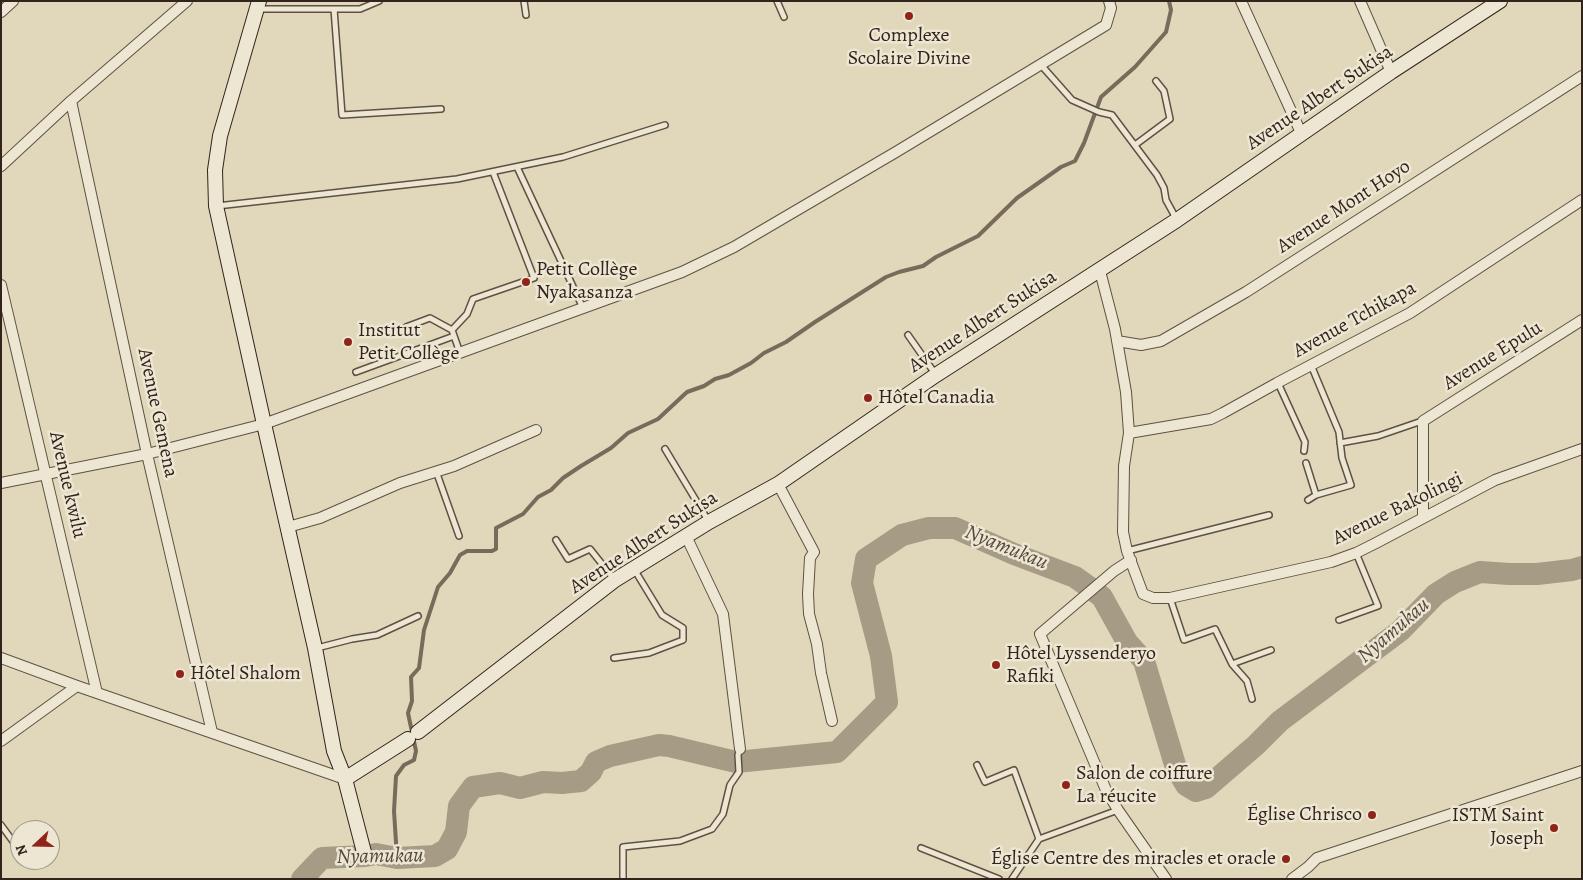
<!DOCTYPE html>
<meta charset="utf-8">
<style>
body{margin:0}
#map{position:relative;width:1583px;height:880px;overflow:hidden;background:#e1d8bb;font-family:Alegreya,serif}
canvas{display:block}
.frame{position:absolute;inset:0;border:2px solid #32241c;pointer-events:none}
.north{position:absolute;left:10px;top:820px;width:50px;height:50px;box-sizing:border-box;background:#ece6d3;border:1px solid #a2988a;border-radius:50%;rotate:249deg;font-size:14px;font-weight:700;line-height:20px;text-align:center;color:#32241c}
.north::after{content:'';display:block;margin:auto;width:18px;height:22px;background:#8f2418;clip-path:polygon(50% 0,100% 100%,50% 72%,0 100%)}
</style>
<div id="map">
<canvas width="1583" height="880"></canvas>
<div class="frame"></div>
<div class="north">N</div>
</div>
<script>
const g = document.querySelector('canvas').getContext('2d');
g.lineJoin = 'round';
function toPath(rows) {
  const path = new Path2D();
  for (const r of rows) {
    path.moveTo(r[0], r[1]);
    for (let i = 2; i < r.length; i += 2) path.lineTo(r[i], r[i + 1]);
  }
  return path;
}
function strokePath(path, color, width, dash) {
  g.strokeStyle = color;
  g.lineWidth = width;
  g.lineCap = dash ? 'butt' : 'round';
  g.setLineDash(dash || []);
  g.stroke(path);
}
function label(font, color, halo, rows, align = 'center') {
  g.font = font + ' Alegreya,serif';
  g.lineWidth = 5;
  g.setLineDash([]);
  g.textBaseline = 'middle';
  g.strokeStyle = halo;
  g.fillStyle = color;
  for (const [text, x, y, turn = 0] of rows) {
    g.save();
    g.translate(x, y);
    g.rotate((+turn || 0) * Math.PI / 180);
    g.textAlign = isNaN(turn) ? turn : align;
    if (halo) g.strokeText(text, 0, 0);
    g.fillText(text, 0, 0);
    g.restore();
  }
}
const stream = toPath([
 [397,858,394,811,396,776,404,765,414,760,416,751,408,713,412,701,411,677,419,668,424,630,438,587,450,573,460,555,467,551,492,551,496,549,496,528,523,514,538,497,551,490,563,478,581,466,611,448,628,433,658,419,687,392,704,386,715,379,729,375,751,363,764,353,786,342,815,322,886,277,899,272,923,266,936,257,978,236,1017,198,1061,167,1075,161,1084,143,1101,97,1135,67,1166,32,1171,10,1169,1]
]);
const river = toPath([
 [302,879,322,858,365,856,376,854,397,858,435,856,447,849,456,832,459,806,473,787,500,783,520,788,543,782,562,783,581,781,591,772,596,762,610,756,659,745,669,746,736,762,837,752,887,702,881,656,862,583,866,559,902,535,929,528,955,528,1014,554,1075,577,1093,590,1102,597,1127,642,1144,661,1176,768,1186,785,1196,791,1206,788,1256,745,1280,721,1400,631,1436,594,1455,582,1480,572,1509,574,1537,574,1572,570,1582,567]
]);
const lane = toPath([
 [524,1,526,15],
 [777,1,784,17],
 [258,9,360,9,379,1],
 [334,9,342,115,441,109],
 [1041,65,1072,100,1099,112,1112,115,1157,175,1164,188,1166,200,1177,220],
 [1135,145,1170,119,1164,91,1156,81],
 [517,167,583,308],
 [217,206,457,179,563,157,665,125],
 [406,327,430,318,452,330,460,353],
 [452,330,467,314,473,299,534,278,493,172],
 [908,335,936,375],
 [356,372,454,336],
 [1278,383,1305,442,1304,451],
 [1340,443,1378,436,1422,421],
 [665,449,709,522],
 [1306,463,1316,495],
 [436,471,459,536],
 [1308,500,1316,495,1351,485,1342,458,1339,432,1311,365],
 [556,540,568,559,590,549,614,579],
 [1127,551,1269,515],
 [1170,598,1184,640,1215,629,1232,664,1247,681,1252,699],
 [1339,620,1378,606,1356,553],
 [317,648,352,639,377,635,418,616],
 [614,658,649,653,683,640,683,628,662,615,634,569],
 [1232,664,1271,650],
 [977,765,985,782,1014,770,1039,839],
 [1,825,20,851],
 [921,848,999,879],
 [29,860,32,863],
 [623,879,623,847,680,841,712,829,723,814,730,785,739,772,738,755,740,749],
 [1012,879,1039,839,1118,810]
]);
const street = toPath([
 [1241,1,1302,135],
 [1360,1,1391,72],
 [1,12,13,1],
 [71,101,147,454,212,732],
 [1,166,71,101,187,1],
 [1100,271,1115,329,1126,392,1129,433,1124,466,1123,532,1127,551,1143,594,1153,598,1170,598,1331,562,1356,553,1376,543,1495,480,1582,449],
 [1,285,97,693],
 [1117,341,1141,345,1161,341,1246,292,1582,76],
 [1129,433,1211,419,1223,413,1277,383,1410,313,1582,200],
 [1,483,147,454,264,424,682,272,734,247,896,152,1106,25,1111,8,1109,1],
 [778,484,814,552,810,558,808,594,809,614,817,644,821,673,832,721],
 [1423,517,1423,421,1582,320],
 [288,527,320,518,400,483,454,466,536,430],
 [686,536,723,614,740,749],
 [1131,560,1114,571,1040,634,1106,790,1118,810,1166,879],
 [1,658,77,686,345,779],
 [1,741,77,686],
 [1292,879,1308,867,1317,858,1582,771]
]);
const secondary = toPath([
 [259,1,220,136,215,170,216,206,264,424,315,648,334,751,345,779,365,856],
 [418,732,615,580,709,522,778,484,936,375,1177,220,1391,72,1500,1],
 [345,779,408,739]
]);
const markers = [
 [909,16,5,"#8f2418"],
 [526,282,5,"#8f2418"],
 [348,342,5,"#8f2418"],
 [868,398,5,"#8f2418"],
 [996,665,5,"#8f2418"],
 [180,674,5,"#8f2418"],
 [1066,785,5,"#8f2418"],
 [1372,815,5,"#8f2418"],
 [1554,828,5,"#8f2418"],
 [1286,859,5,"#8f2418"]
];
const poiNames = [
 ["Complexe",909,36,"center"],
 ["Scolaire Divine",909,59,"center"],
 ["Petit Collège",536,270],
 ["Nyakasanza",536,293],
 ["Institut",358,331],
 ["Petit Collège",358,354],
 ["Hôtel Canadia",878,398],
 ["Hôtel Lyssenderyo",1006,654],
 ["Rafiki",1006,677],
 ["Hôtel Shalom",190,674],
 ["Salon de coiffure",1076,774],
 ["La réucite",1076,797],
 ["Église Chrisco",1362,815,"right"],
 ["ISTM Saint",1544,816,"right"],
 ["Joseph",1544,839,"right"],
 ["Église Centre des miracles et oracle",1276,859,"right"]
];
const streetNames = [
 ["Avenue Albert Sukisa",1320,98,-34],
 ["Avenue Mont Hoyo",1344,207,-33],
 ["Avenue Tchikapa",1355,320,-29],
 ["Avenue Albert Sukisa",983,322,-33],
 ["Avenue Epulu",1493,356,-32],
 ["Avenue Gemena",157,413,78],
 ["Avenue kwilu",67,485,77],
 ["Avenue Bakolingi",1398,509,-26],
 ["Avenue Albert Sukisa",644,543,-33]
];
const waterNames = [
 ["Nyamukau",1006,548,22],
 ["Nyamukau",1394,631,-41],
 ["Nyamukau",380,857,-1]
];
strokePath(stream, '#786b5b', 4);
strokePath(river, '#a69b85', 22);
strokePath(lane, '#5e5144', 8);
strokePath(street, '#5e5144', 12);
strokePath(secondary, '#32241c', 16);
strokePath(lane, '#ece6d3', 5);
strokePath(street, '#ece6d3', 10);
strokePath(secondary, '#ece6d3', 14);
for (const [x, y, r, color] of markers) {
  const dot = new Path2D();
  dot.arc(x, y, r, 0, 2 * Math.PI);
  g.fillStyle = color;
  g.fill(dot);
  strokePath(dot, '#ece6d3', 2);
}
label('20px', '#32241c', '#ece6d3', poiNames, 'left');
label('20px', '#32241c', '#ece6d3', streetNames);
label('italic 21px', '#55483c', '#ece6d3', waterNames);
</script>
